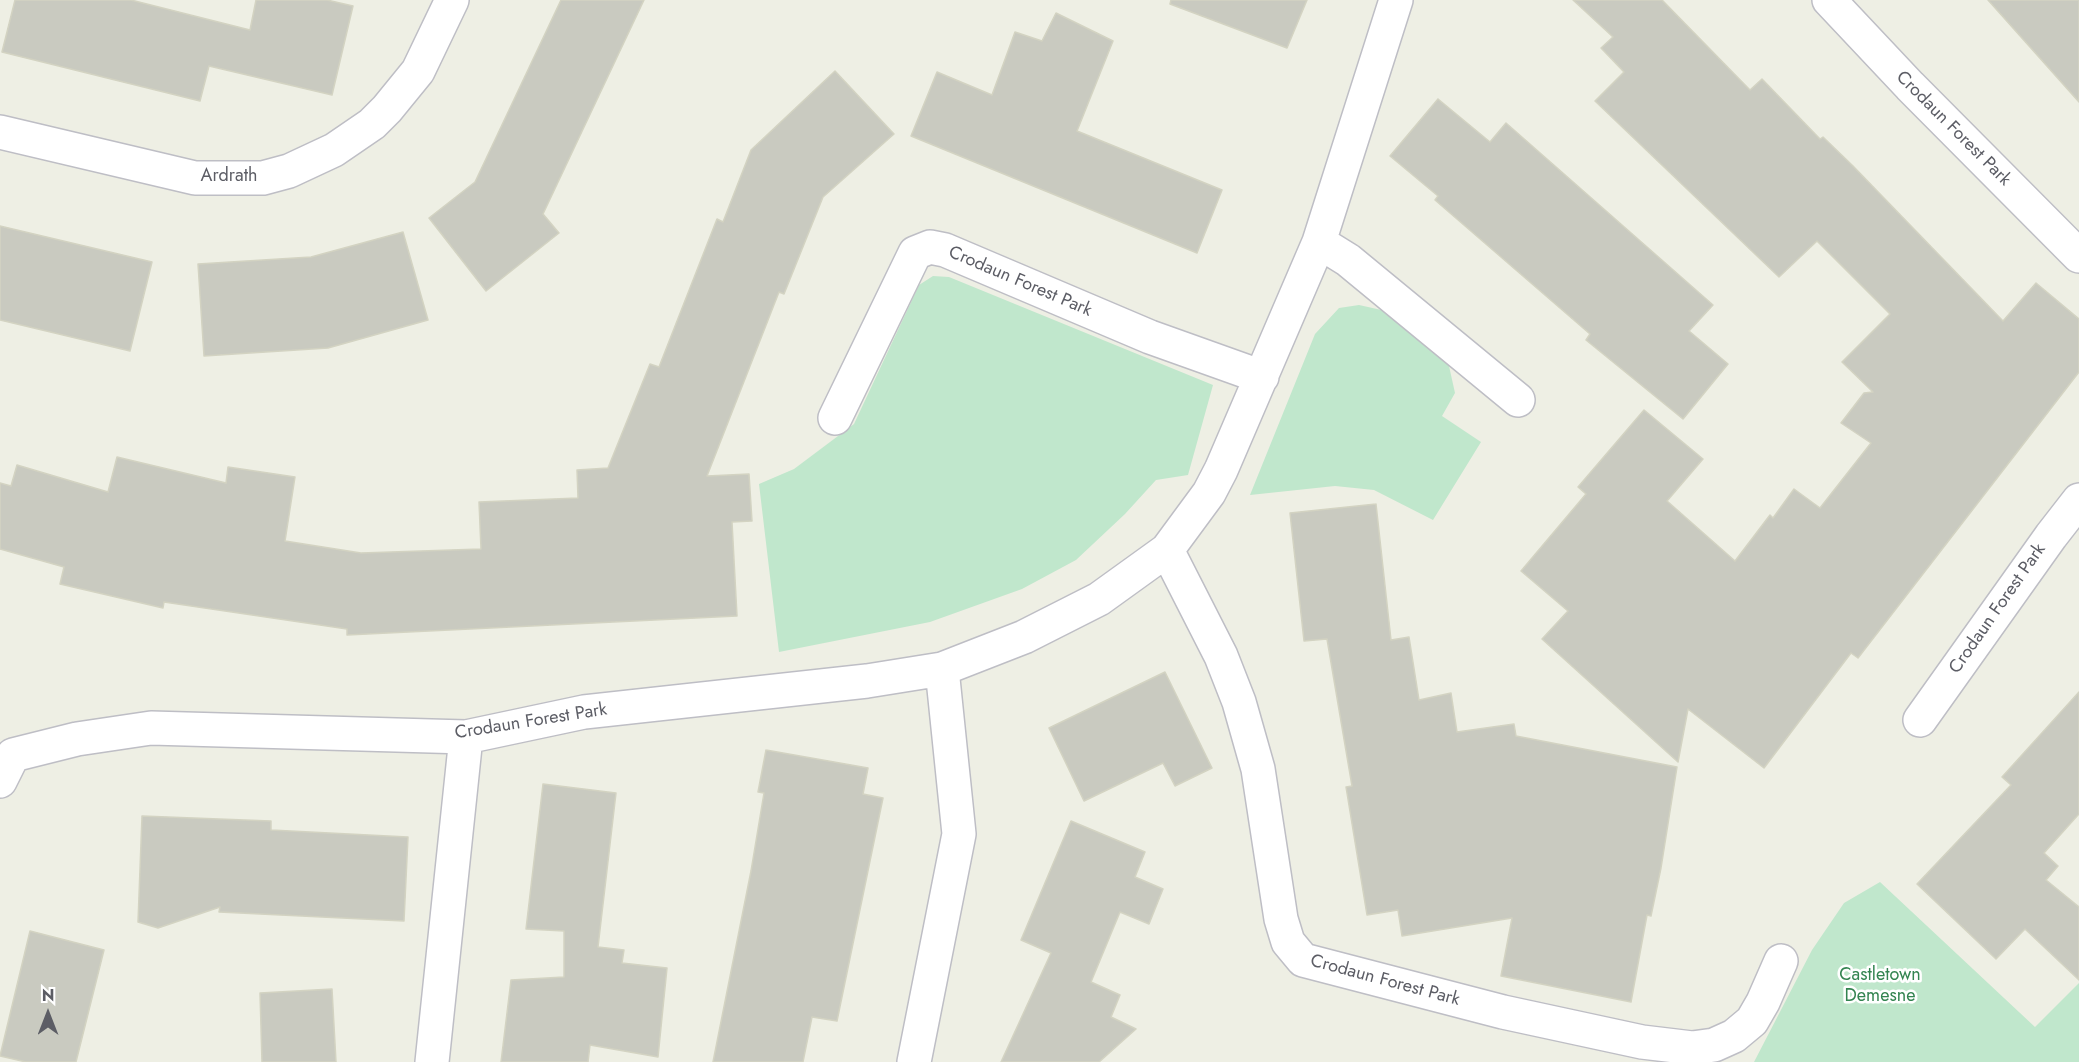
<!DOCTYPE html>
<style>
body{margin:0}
#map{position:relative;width:2079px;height:1062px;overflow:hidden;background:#eeefe4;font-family:Jost,sans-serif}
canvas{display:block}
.north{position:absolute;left:18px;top:984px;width:60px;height:60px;-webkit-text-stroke:4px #fff;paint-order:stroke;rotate:0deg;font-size:16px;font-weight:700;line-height:24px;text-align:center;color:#5c5d65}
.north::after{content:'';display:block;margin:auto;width:21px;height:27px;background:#5c5d65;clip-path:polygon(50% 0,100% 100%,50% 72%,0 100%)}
</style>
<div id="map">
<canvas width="2079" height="1062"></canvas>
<div class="north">N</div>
</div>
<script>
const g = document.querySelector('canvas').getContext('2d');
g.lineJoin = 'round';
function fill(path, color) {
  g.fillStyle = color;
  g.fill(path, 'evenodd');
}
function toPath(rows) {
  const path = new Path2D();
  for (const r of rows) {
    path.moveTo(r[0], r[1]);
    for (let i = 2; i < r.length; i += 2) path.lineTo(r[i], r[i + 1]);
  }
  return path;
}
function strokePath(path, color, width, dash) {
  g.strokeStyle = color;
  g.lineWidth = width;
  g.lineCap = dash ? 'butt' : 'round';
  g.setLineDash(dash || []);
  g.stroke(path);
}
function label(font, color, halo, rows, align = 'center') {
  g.font = font + ' Jost,sans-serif';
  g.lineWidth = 5;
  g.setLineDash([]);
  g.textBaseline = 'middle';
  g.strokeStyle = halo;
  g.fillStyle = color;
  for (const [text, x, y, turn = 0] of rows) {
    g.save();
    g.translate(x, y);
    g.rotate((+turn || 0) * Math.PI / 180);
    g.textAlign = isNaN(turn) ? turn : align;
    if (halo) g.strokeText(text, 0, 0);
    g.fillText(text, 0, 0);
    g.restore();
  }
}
const green = toPath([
 [933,276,949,277,1213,385,1188,475,1156,480,1125,514,1076,560,1022,589,930,622,779,652,759,484,794,469,854,424,919,285],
 [1359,305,1395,313,1447,357,1455,393,1442,416,1481,442,1433,520,1374,490,1335,486,1250,495,1315,334,1339,308],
 [1880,882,2035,1027,2079,983,2079,1062,1754,1062,1812,950,1844,903]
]);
const building = toPath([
 [15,0,131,0,250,30,256,0,327,0,353,6,332,95,209,66,200,101,2,52,15,0],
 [561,0,644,0,543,214,559,233,486,291,429,218,475,182,561,0],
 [1171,0,1307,0,1287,48,1170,4,1171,0],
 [1573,0,1662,0,1750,90,1762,79,1820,139,1823,137,1853,166,2003,321,2036,283,2079,319,2079,372,1858,658,1851,653,1764,768,1688,709,1678,762,1542,639,1568,611,1521,571,1586,494,1578,487,1644,410,1703,459,1667,501,1735,561,1770,515,1773,518,1794,489,1820,508,1871,443,1841,423,1864,393,1873,392,1842,362,1890,314,1817,241,1779,277,1595,101,1624,72,1601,48,1613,37,1573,0],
 [1988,0,2079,0,2079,102,1988,0],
 [1056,13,1113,41,1077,131,1222,190,1197,253,911,136,937,72,992,95,1015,32,1042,41,1056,13],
 [835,71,894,134,823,197,784,294,779,292,707,476,749,474,752,521,732,522,737,616,347,635,347,629,164,602,163,608,60,584,64,567,0,549,0,483,11,486,17,465,108,492,117,457,226,483,228,467,295,477,285,541,361,553,481,549,479,502,578,498,577,470,608,468,650,364,659,367,717,219,723,222,751,150,835,71],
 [1438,99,1490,142,1506,123,1713,305,1689,331,1728,364,1683,419,1586,340,1590,334,1435,200,1438,196,1390,156,1438,99],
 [0,226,152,262,130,351,0,320,0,226],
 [403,232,428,320,328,348,204,356,198,264,311,257,403,232],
 [1376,504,1391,640,1409,637,1419,700,1451,693,1457,732,1514,724,1516,736,1677,767,1661,868,1651,916,1647,915,1631,1002,1501,976,1512,918,1402,936,1398,910,1367,915,1346,787,1352,786,1327,639,1304,641,1290,513,1376,504],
 [1165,672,1212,768,1175,786,1163,763,1084,801,1049,728,1165,672],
 [2079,692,2079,814,2044,853,2058,866,2046,880,2079,907,2079,980,2025,929,1996,959,1917,884,2011,785,2002,777,2079,692],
 [766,750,868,768,863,794,883,798,837,1021,812,1017,803,1062,713,1062,751,871,764,793,758,792,766,750],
 [543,784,616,793,598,947,624,950,622,963,667,968,658,1057,590,1045,588,1062,501,1062,511,980,564,977,564,931,526,929,543,784],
 [142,816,271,821,271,830,408,837,404,921,219,912,220,907,158,928,138,922,142,816],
 [1071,821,1145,852,1135,877,1163,889,1149,924,1120,912,1091,982,1120,995,1111,1017,1136,1029,1099,1062,1001,1062,1051,953,1021,940,1071,821],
 [30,931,104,950,76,1062,26,1062,0,1056,30,931],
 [332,989,336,1062,262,1062,260,993,332,989]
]);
const minor = toPath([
 [1829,0,1910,86,2079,256],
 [0,132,195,178,263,178,289,171,334,150,372,124,387,109,418,71,452,0],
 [1319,242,1348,260,1518,400],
 [835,418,915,253,930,247,945,250,1150,337,1262,377],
 [1167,550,1221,656,1239,702,1258,769,1281,919,1288,942,1303,960,1503,1012,1642,1042,1692,1048,1714,1045,1734,1036,1752,1021,1763,1002,1781,961],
 [1920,720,2051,536,2079,500],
 [0,781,13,755,77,739,151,728,466,737,584,712,867,681,942,669,1024,637,1099,599,1167,550,1209,493,1221,470,1319,242,1396,0],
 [432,1062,466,737],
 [914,1062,959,834,942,669]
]);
const streetNames = [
 ["Crodaun Forest Park",1953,129,45],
 ["Ardrath",229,177],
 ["Crodaun Forest Park",1020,282,23],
 ["Crodaun Forest Park",1998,609,-55],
 ["Crodaun Forest Park",531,722,-9],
 ["Crodaun Forest Park",1385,981,15]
];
const parkNames = [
 ["Castletown",1880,976],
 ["Demesne",1880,997]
];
fill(green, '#c0e7cc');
fill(building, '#c9cac0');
strokePath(building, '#d3d3c2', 1.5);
strokePath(minor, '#bebec5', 36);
strokePath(minor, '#fff', 33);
label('18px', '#5c5d65', '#fff', streetNames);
label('18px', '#338450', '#fff', parkNames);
</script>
